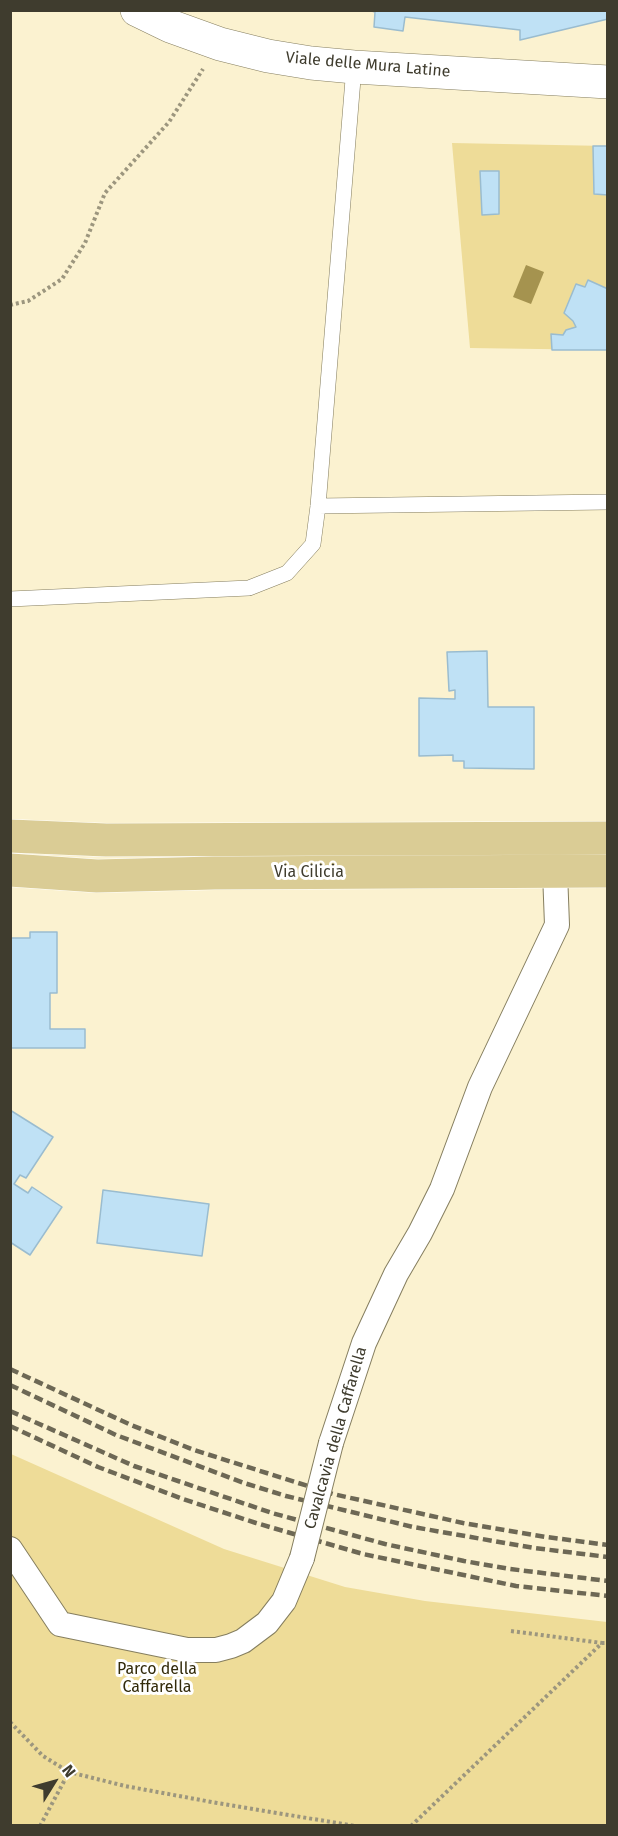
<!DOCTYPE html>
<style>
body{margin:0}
#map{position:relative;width:618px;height:1836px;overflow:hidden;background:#fbf2d0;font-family:"Fira Sans",sans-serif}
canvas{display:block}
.frame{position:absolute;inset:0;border:12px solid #3f3c2e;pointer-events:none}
.north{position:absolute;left:24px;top:1752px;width:60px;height:60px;-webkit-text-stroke:4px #fff;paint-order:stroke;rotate:53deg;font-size:16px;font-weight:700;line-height:24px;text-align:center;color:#3f3c2e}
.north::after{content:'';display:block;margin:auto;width:21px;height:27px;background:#3f3c2e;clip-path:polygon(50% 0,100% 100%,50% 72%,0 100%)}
</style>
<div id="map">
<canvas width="618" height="1836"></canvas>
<div class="frame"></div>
<div class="north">N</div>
</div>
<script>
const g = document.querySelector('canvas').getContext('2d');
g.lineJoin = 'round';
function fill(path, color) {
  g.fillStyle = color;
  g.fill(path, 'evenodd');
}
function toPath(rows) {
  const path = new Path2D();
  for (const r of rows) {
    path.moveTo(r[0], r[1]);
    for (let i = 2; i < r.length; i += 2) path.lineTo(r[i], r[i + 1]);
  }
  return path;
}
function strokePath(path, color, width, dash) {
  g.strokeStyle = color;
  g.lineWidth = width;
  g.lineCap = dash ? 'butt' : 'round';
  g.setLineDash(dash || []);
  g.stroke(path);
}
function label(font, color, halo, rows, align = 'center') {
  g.font = font + ' "Fira Sans",sans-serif';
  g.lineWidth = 6;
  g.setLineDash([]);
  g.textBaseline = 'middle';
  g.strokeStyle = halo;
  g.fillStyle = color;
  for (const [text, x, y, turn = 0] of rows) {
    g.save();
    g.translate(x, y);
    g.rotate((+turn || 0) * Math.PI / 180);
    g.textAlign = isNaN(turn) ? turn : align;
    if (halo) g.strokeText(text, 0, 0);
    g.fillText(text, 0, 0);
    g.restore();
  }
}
const green = toPath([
 [452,143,607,146,607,350,470,348],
 [11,1454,224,1549,345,1587,425,1601,607,1622,607,1825,11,1826]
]);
const water = toPath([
 [526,265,544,272,531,304,513,297]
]);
const building = toPath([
 [368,10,608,10,608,19,520,40,520,30,405,17,403,31,374,27,375,12,368,10],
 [593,146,608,146,608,195,594,194,593,146],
 [480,171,499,171,499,214,482,215,480,171],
 [588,280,608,289,608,350,552,350,551,334,563,335,566,330,576,327,573,321,564,313,576,284,585,287,588,280],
 [487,651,488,707,534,707,534,769,464,768,464,761,453,761,453,755,419,756,419,698,455,699,455,690,449,691,447,652,487,651],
 [30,932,57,932,57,993,50,993,50,1029,85,1029,85,1048,10,1048,10,938,30,938,30,932],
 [10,1110,53,1137,26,1178,20,1175,14,1184,28,1193,32,1187,62,1207,30,1255,10,1242,10,1110],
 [103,1190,209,1204,202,1256,97,1243,103,1190]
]);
const path = toPath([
 [10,305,28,301,62,279,85,243,105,193,169,122,203,69],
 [511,1631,602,1643],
 [10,1722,43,1756,69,1772],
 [40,1826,69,1772,125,1786,217,1803,355,1826],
 [411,1826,602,1643,608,1643]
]);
const service = toPath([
 [318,506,608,502],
 [10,599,249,588,287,573,313,544,318,506,354,67]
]);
const pedestrian = toPath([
 [331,1443,364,1343,396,1274,420,1233,442,1189,480,1087,557,925,555,872],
 [10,1549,60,1624,187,1650,216,1650,231,1646,243,1641,267,1623,284,1601,302,1558]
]);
const tertiary = toPath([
 [137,10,170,26,220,44,268,56,311,63,354,67,608,82]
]);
const primary = toPath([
 [10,836,106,840,608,838],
 [10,870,97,876,214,873,608,871]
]);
const rail = toPath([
 [10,1369,131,1425,194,1450,333,1494,463,1523,546,1537,608,1545],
 [10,1385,116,1435,244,1483,286,1496,413,1527,534,1548,608,1557],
 [10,1411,134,1466,272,1513,385,1544,464,1561,510,1569,608,1581],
 [10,1426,98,1467,183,1499,256,1523,363,1554,516,1586,608,1596]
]);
const pedestrianBridge = toPath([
 [302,1558,331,1443]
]);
const streetNames = [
 ["Viale delle Mura Latine",368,65,5],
 ["Via Cilicia",309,873],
 ["Cavalcavia della Caffarella",336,1438,-74]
];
const parkNames = [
 ["Parco della",157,1670],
 ["Caffarella",157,1688]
];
fill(green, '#eedc98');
fill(water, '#a5934f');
fill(building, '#bfe1f5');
strokePath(building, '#9abccf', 1.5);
strokePath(service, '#857e5f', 16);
strokePath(pedestrian, '#857e5f', 26);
strokePath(tertiary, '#857e5f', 34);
strokePath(primary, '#fff', 34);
strokePath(path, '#9c967e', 4, [3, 3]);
strokePath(service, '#fff', 15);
strokePath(pedestrian, '#fff', 24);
strokePath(tertiary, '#fff', 33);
strokePath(primary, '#dacc95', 33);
strokePath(rail, '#6d6855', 4.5, [9, 4.5]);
strokePath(pedestrianBridge, '#857e5f', 26, []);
strokePath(pedestrianBridge, '#fff', 24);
label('16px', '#3f3c2e', '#fff', streetNames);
label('16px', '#322a0a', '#fff', parkNames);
</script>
